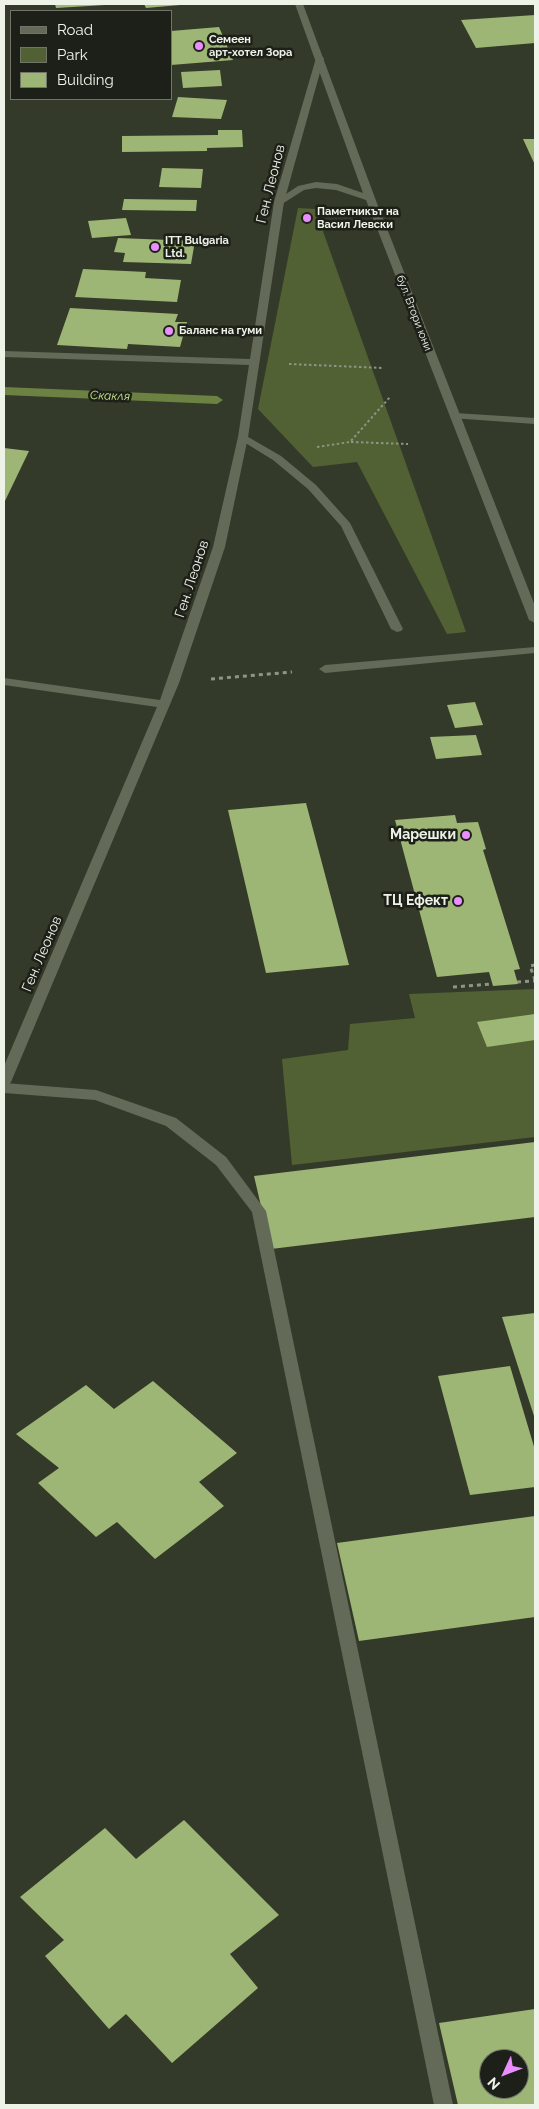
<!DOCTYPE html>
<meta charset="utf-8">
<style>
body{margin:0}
#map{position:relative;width:539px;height:2109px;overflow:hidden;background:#343a29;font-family:Raleway,sans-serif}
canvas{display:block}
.frame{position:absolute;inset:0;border:5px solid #eef3e8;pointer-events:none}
.legend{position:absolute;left:10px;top:10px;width:162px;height:90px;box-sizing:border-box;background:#1d2018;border:1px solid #71746b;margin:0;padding:6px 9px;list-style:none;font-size:15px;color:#eef3e8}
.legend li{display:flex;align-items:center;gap:10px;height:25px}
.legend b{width:25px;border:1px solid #71746b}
.north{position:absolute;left:479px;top:2049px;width:50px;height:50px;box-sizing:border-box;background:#1d2018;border:1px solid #71746b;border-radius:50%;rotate:227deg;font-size:14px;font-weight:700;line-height:20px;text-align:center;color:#eef3e8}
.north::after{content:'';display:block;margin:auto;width:18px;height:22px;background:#ea8dfd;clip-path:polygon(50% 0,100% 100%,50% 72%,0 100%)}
</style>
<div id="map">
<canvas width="539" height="2109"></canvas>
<div class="frame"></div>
<ul class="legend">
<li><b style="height:6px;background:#636a58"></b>Road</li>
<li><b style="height:14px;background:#516134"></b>Park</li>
<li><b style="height:14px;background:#9eb675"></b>Building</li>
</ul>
<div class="north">N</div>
</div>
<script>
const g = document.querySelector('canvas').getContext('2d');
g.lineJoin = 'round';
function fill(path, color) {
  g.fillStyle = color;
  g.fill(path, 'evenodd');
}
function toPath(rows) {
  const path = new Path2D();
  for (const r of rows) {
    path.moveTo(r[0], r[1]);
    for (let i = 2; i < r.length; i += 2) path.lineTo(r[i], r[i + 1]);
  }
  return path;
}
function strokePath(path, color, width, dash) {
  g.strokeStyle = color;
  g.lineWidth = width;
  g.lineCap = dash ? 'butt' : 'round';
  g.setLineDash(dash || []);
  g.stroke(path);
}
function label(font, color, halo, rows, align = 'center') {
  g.font = font + ' Raleway,sans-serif';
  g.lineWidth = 5;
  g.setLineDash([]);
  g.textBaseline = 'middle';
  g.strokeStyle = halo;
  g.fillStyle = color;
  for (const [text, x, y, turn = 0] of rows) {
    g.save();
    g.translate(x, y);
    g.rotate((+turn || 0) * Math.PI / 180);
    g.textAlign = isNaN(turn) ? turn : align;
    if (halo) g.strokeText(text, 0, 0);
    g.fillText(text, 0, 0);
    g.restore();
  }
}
const green = toPath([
 [298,208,315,209,466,632,447,634,357,462,313,467,258,409],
 [535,989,535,1137,292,1165,282,1059,348,1050,350,1024,415,1018,409,994]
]);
const stream = toPath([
 [4,387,217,396,223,400,217,404,4,395,4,387]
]);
const building = toPath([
 [55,4,105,4,105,5,56,8],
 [144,4,180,4,180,5,146,8],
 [535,15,535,43,476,48,461,20],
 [219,27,233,60,171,65,171,31],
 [220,70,222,86,183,88,181,72],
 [178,97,227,100,221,119,172,117],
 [218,130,242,130,243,147,207,148,207,151,122,152,122,136,218,135],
 [523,139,535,139,535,165],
 [162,168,203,169,201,188,159,187],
 [124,199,197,200,196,211,122,210],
 [126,218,131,235,92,238,88,221],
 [118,238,195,241,191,264,123,262,125,253,114,252],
 [83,269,146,272,145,278,181,280,177,302,75,297],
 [70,308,178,314,175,322,187,322,180,347,128,344,127,349,57,345],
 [4,448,29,451,4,503],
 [475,702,483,725,455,728,447,705],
 [476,735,482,755,436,759,430,737],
 [306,803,349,965,266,973,228,810],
 [455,815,457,823,478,822,486,849,483,850,520,969,514,970,518,984,493,986,489,972,437,977,395,820],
 [535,1014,535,1040,487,1047,477,1022],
 [535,1142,535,1217,271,1249,254,1176],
 [535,1313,535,1419,502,1317],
 [510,1366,535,1450,535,1487,470,1495,438,1376],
 [153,1381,237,1453,199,1482,224,1506,155,1559,117,1522,96,1537,38,1483,59,1468,16,1434,86,1385,114,1409],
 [535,1516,535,1617,359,1641,337,1543],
 [184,1820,279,1915,230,1954,258,1988,172,2063,126,2014,109,2029,45,1956,64,1940,20,1897,105,1828,136,1859],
 [535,2009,535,2105,458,2105,439,2023],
 [489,2059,519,2059,519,2089,489,2089]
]);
const pathFar1 = toPath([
 [289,364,383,368],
 [351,442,408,444],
 [317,447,350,442,390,397]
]);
const path = toPath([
 [211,679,292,672],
 [535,965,530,966,535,980],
 [517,982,535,981],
 [453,987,492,984]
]);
const service = toPath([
 [243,434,281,456,316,485,350,523,403,629,401,631,397,632,391,629,341,526,308,489,273,460,239,439,239,435,243,434],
 [535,647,535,653,325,673,319,669,325,665,535,647],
 [4,1083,96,1090,176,1118,226,1157,266,1211,453,2105,434,2105,252,1212,216,1165,166,1126,95,1100,4,1093,4,1083]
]);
const minor = toPath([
 [320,55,324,58,284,202,248,437,225,547,179,683,11,1082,9,1085,4,1087,4,1066,157,707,4,685,4,678,160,700,213,547,238,437,249,365,4,357,4,351,250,359,274,202,316,58,320,55],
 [455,413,535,418,535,424,451,418,450,416,455,413]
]);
const tertiary = toPath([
 [295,4,303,4,375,198,535,606,535,623,529,620,366,200,336,190,316,188,304,190,282,204,274,202,298,186,316,182,337,184,363,193,295,4]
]);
const markers = [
 [199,46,5,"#ea8dfd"],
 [307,218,5,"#ea8dfd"],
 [155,247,5,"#ea8dfd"],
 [169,331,5,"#ea8dfd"],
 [466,835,5,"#ea8dfd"],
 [458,901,5,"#ea8dfd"]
];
const farPoinames = [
 ["Семеен",209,40],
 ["арт-хотел Зора",209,53],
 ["Паметникът на",317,212],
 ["Васил Левски",317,225],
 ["ITT Bulgaria",165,241],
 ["Ltd.",165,254],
 ["Баланс на гуми",179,331]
];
const farStreetnames = [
 ["бул. Втори юни",414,313,69]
];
const farWaternames = [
 ["Скакля",110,396,2]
];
const streetNames = [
 ["Ген. Леонов",271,184,-76],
 ["Ген. Леонов",192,579,-72],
 ["Ген. Леонов",42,954,-67]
];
const poiNames = [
 ["Марешки",456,835],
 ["ТЦ Ефект",448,901]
];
fill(green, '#516134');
fill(stream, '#6c8243');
fill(building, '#9eb675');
strokePath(pathFar1, '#8e9486', 2, [2.5, 2.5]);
strokePath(path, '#8e9486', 3, [4, 4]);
fill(service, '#636a58');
fill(minor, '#636a58');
fill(tertiary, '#636a58');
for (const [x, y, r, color] of markers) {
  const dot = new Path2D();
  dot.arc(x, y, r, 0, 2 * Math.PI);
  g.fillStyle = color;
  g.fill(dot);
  strokePath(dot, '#1d2018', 2);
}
label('bold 11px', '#eef3e8', '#1d2018', farPoinames, 'left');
label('11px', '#eef3e8', '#1d2018', farStreetnames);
label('italic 12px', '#c6e78c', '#1d2018', farWaternames);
label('14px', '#eef3e8', '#1d2018', streetNames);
label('bold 14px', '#eef3e8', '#1d2018', poiNames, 'right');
</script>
